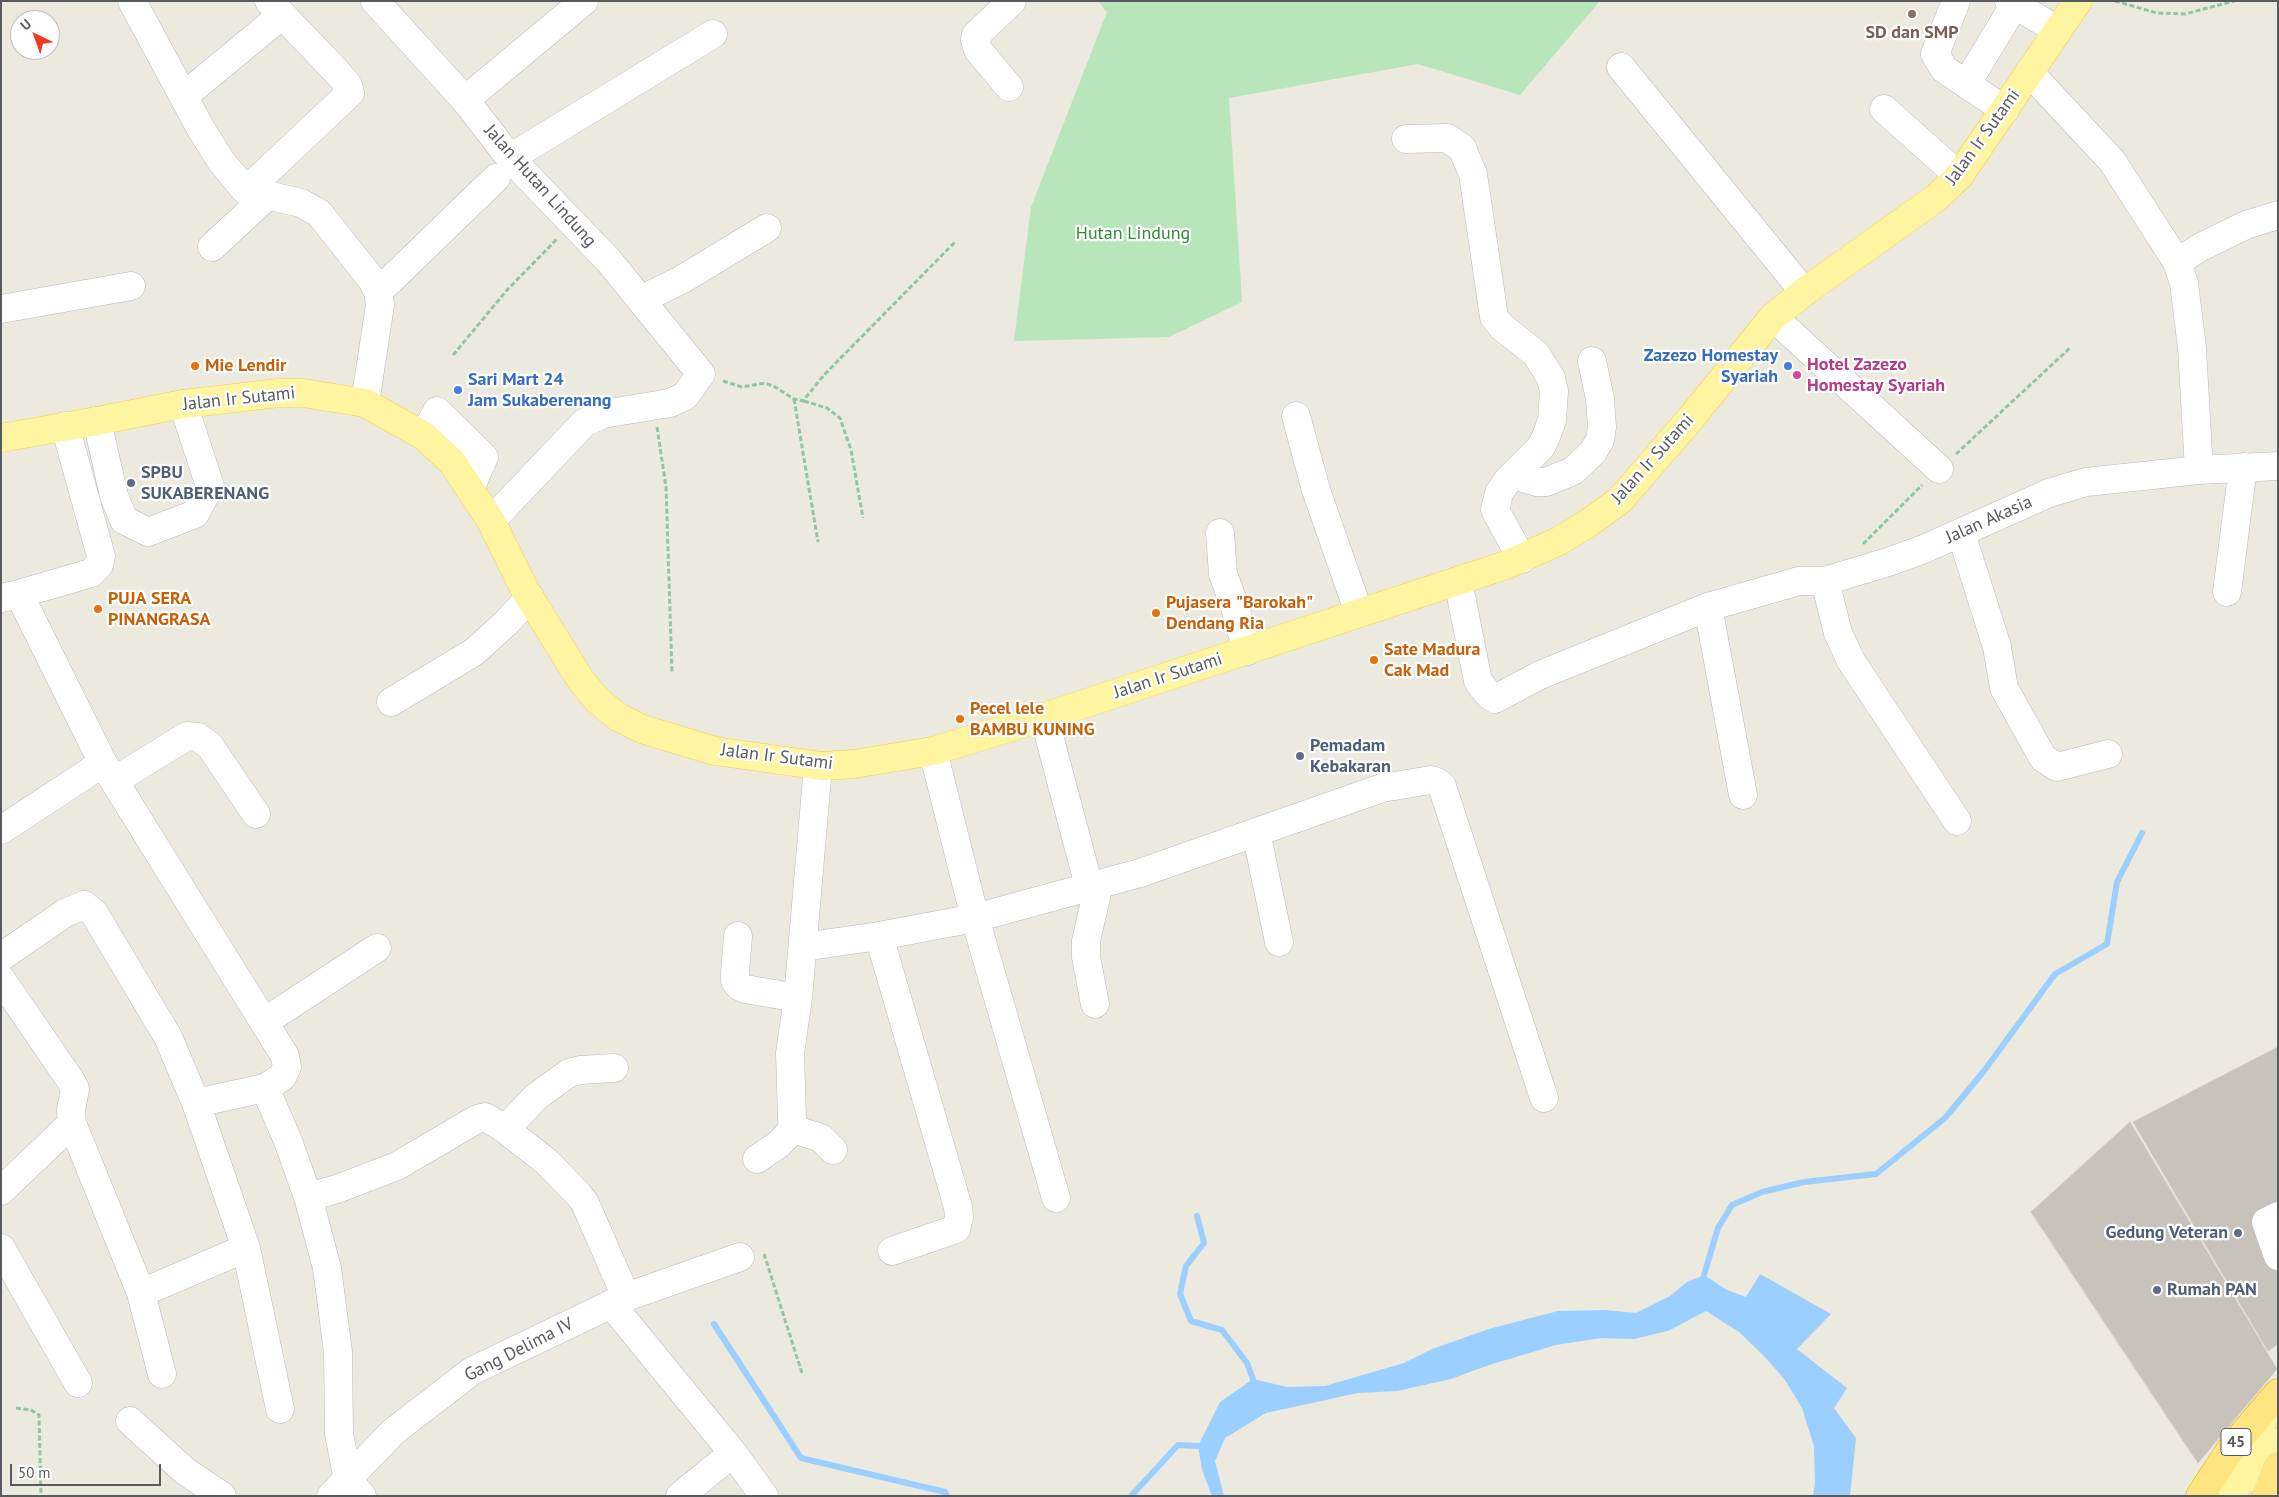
<!DOCTYPE html>
<style>
body{margin:0}
#map{position:relative;width:2279px;height:1497px;overflow:hidden;background:#ece9de;font-family:"PT Sans",sans-serif}
canvas{display:block}
.frame{position:absolute;inset:0;border:2px solid #575b60;pointer-events:none}
.north{position:absolute;left:10px;top:10px;width:50px;height:50px;box-sizing:border-box;background:#fff;border:1px solid #bcbdbf;border-radius:50%;rotate:318deg;font-size:14px;font-weight:700;line-height:20px;text-align:center;color:#575b60}
.north::after{content:'';display:block;margin:auto;width:18px;height:22px;background:#f03920;clip-path:polygon(50% 0,100% 100%,50% 72%,0 100%)}
.scale{position:absolute;left:10px;top:1464px;width:151px;height:22px;box-sizing:border-box;border:2px solid #575b60;border-top:0;padding-left:6px;font-size:15px;line-height:18px;white-space:nowrap;color:#575b60;-webkit-text-stroke:4px #fff;paint-order:stroke}
</style>
<div id="map">
<canvas width="2279" height="1497"></canvas>
<div class="frame"></div>
<div class="north">U</div>
<div class="scale">50 m</div>
</div>
<script>
const g = document.querySelector('canvas').getContext('2d');
g.lineJoin = 'round';
function fill(path, color) {
  g.fillStyle = color;
  g.fill(path, 'evenodd');
}
function toPath(rows) {
  const path = new Path2D();
  for (const r of rows) {
    path.moveTo(r[0], r[1]);
    for (let i = 2; i < r.length; i += 2) path.lineTo(r[i], r[i + 1]);
  }
  return path;
}
function strokePath(path, color, width, dash) {
  g.strokeStyle = color;
  g.lineWidth = width;
  g.lineCap = dash ? 'butt' : 'round';
  g.setLineDash(dash || []);
  g.stroke(path);
}
function label(font, color, halo, rows, align = 'center') {
  g.font = font + ' "PT Sans",sans-serif';
  g.lineWidth = 4.5;
  g.setLineDash([]);
  g.textBaseline = 'middle';
  g.strokeStyle = halo;
  g.fillStyle = color;
  for (const [text, x, y, turn = 0] of rows) {
    g.save();
    g.translate(x, y);
    g.rotate((+turn || 0) * Math.PI / 180);
    g.textAlign = isNaN(turn) ? turn : align;
    if (halo) g.strokeText(text, 0, 0);
    g.fillText(text, 0, 0);
    g.restore();
  }
}
const green = toPath([
 [1098,1,1600,1,1520,95,1418,64,1229,98,1242,302,1169,337,1014,341,1031,207,1107,12]
]);
const water = toPath([
 [1760,1274,1831,1314,1797,1349,1847,1388,1834,1408,1856,1438,1850,1496,1813,1496,1815,1483,1814,1446,1802,1408,1785,1380,1765,1357,1739,1332,1706,1311,1668,1331,1634,1339,1601,1338,1556,1345,1489,1365,1451,1379,1397,1391,1358,1393,1266,1413,1225,1438,1215,1461,1224,1496,1212,1496,1202,1470,1198,1446,1220,1402,1253,1379,1287,1387,1325,1386,1404,1363,1432,1349,1489,1329,1558,1311,1605,1310,1636,1313,1670,1296,1687,1282,1704,1275,1727,1290,1746,1297]
]);
const stream = toPath([
 [1197,1216,1204,1243,1186,1266,1180,1294,1191,1321,1222,1330,1247,1363,1253,1379],
 [1704,1275,1718,1228,1732,1205,1762,1192,1804,1182,1876,1174,1945,1118,1984,1071,2055,974,2107,944,2117,882,2142,833],
 [714,1324,801,1458,945,1492,947,1496],
 [1131,1496,1178,1445,1198,1446]
]);
const building = toPath([
 [2278,1047,2278,1344,2268,1351,2133,1122,2278,1047],
 [2130,1122,2277,1369,2198,1463,2031,1212,2130,1122]
]);
const path = toPath([
 [2115,1,2157,13,2185,14,2234,1],
 [453,355,508,289,557,239],
 [723,381,742,387,765,383,775,387,794,399,803,401,824,375,956,241],
 [794,399,818,542],
 [804,401,827,408,840,418,851,450,863,518],
 [657,427,666,487,672,673],
 [1956,454,2071,347],
 [1863,544,1922,485],
 [764,1254,802,1373],
 [16,1408,31,1410,39,1415,41,1496]
]);
const minor = toPath([
 [132,1,201,129,221,161,245,190,301,203,319,213,372,280,378,292,380,305,365,403],
 [375,1,465,100,510,158,609,261,701,374,685,396,670,403,603,414,584,423,491,521],
 [1956,1,1935,54,1944,69,2005,110],
 [2009,1,2057,30],
 [1621,67,1804,292],
 [2029,72,2112,161,2177,262],
 [1967,83,2015,4],
 [1009,87,978,50,975,40,976,35,1012,1],
 [184,96,282,15],
 [465,100,584,1],
 [1884,109,1959,176],
 [1406,139,1447,138,1462,148,1473,174,1494,317,1502,327,1536,354,1551,378,1554,391,1552,420,1546,437,1541,447,1508,480,1499,493,1495,510,1522,559],
 [510,158,713,34],
 [247,190,350,93,348,85,337,72,269,1],
 [212,247,267,196],
 [378,292,496,178],
 [642,299,681,280,767,228],
 [1,309,131,286],
 [1773,317,1939,469],
 [1296,416,1316,490,1359,613],
 [97,421,114,496,124,520,148,532,195,514,210,486,183,404],
 [424,436,437,411,484,457,470,489],
 [2199,470,2192,348,2184,283,2177,262,2201,247,2246,225,2278,215],
 [1513,475,1537,482,1546,482,1573,471,1593,452,1600,440,1602,427,1600,399,1592,361],
 [1220,533,1223,574,1235,607,1247,651],
 [1961,533,1997,647,2004,688,2043,758,2057,767,2108,754],
 [1458,581,1478,681,1489,695,1495,699,1540,675,1708,607,1799,581,1825,581,1888,562,1924,549,2049,493,2086,482,2199,470,2278,466],
 [1825,581,1838,633,1851,661,1957,821],
 [2227,592,2243,467],
 [19,594,103,763,285,1056,287,1067,282,1077,265,1088,196,1103],
 [1,598,19,594,91,573,99,565,101,556,65,426],
 [1708,607,1743,795],
 [391,702,474,652,507,622,530,597],
 [1044,717,1089,886],
 [933,751,975,918,1056,1198],
 [818,766,798,998,790,1053,792,1119,793,1129,821,1138,833,1150],
 [114,781,187,736,198,737,210,746,256,814],
 [1,830,103,763],
 [1256,832,1279,942],
 [738,936,735,973,735,981,739,986,745,989,798,998],
 [879,936,958,1207,959,1217,956,1229,892,1251],
 [803,947,879,936,975,918,1140,873,1382,788,1431,780,1437,782,1442,786,1544,1098],
 [1,957,65,913,84,905,94,913,168,1037,196,1103,246,1248,280,1409],
 [1,979,71,1081,75,1089,71,1110,72,1123,141,1293,162,1374],
 [1095,1004,1086,957,1086,941,1099,884],
 [264,1022,377,948],
 [265,1088,288,1141,308,1197,327,1268,338,1352,339,1434,348,1480,362,1496],
 [505,1129,537,1096,569,1073,580,1070,614,1068],
 [757,1159,779,1144,793,1129],
 [1,1191,72,1123],
 [308,1197,337,1189,397,1166,477,1119,485,1117,502,1127,547,1162,578,1194,585,1203,626,1297],
 [2278,1216,2266,1222,2278,1256],
 [1,1248,78,1383],
 [141,1293,246,1248],
 [611,1304,733,1453,764,1496],
 [130,1421,185,1471,222,1496],
 [331,1496,394,1431,472,1371,626,1297,740,1257],
 [680,1496,733,1453]
]);
const major = toPath([
 [1,438,97,421,183,404,278,393,303,393,365,403,424,436,452,462,491,521,525,590,580,679,597,700,618,717,642,729,715,751,822,766,854,764,933,751,1044,717,1506,565,1559,541,1590,522,1620,500,1691,418,1773,317,1804,292,1936,198,1959,176,2078,1],
 [2255,1479,2264,1461,2278,1443],
 [2232,1496,2252,1454,2268,1405]
]);
const highway = toPath([
 [2200,1496,2232,1447,2278,1393],
 [2266,1496,2278,1466]
]);
const markers = [
 [1912,14,5,"#8d6e63"],
 [195,366,5,"#e8710a"],
 [1788,366,5,"#3f7fe0"],
 [1797,375,5,"#d1479c"],
 [458,390,5,"#3f7fe0"],
 [131,483,5,"#5c6f8a"],
 [98,609,5,"#e8710a"],
 [1156,613,5,"#e8710a"],
 [1374,660,5,"#e8710a"],
 [960,719,5,"#e8710a"],
 [1300,756,5,"#5c6f8a"],
 [2238,1233,5,"#5c6f8a"],
 [2157,1290,5,"#5c6f8a"]
];
const shields = [
 [2236,1442,30]
];
const shieldNames = [
 ["45",2236,1442]
];
const educationNames = [
 ["SD dan SMP",1912,33]
];
const streetNames = [
 ["Jalan Ir Sutami",1983,137,-54],
 ["Jalan Hutan Lindung",540,186,48],
 ["Jalan Ir Sutami",239,399,-6],
 ["Jalan Ir Sutami",1653,459,-48],
 ["Jalan Akasia",1989,520,-24],
 ["Jalan Ir Sutami",1168,676,-18],
 ["Jalan Ir Sutami",777,757,7],
 ["Gang Delima IV",519,1350,-27]
];
const parkNames = [
 ["Hutan Lindung",1133,234]
];
const shopNames = [
 ["Zazezo Homestay",1778,356],
 ["Syariah",1778,377],
 ["Sari Mart 24",468,380,"left"],
 ["Jam Sukaberenang",468,401,"left"]
];
const hotelNames = [
 ["Hotel Zazezo",1807,365],
 ["Homestay Syariah",1807,386]
];
const foodNames = [
 ["Mie Lendir",205,366],
 ["PUJA SERA",108,599],
 ["PINANGRASA",108,620],
 ["Pujasera \"Barokah\"",1166,603],
 ["Dendang Ria",1166,624],
 ["Sate Madura",1384,650],
 ["Cak Mad",1384,671],
 ["Pecel lele",970,709],
 ["BAMBU KUNING",970,730]
];
const serviceNames = [
 ["SPBU",141,473],
 ["SUKABERENANG",141,494],
 ["Pemadam",1310,746],
 ["Kebakaran",1310,767],
 ["Gedung Veteran",2228,1233,"right"],
 ["Rumah PAN",2167,1290]
];
fill(green, '#b9e5bb');
fill(water, '#9bcfff');
strokePath(stream, '#9bcfff', 6);
fill(building, '#c7c3bb');
strokePath(building, '#d0cbbd', 1);
strokePath(minor, '#b7b9be', 29);
strokePath(major, '#f7ce4c', 29);
strokePath(highway, '#eaab00', 29);
strokePath(path, '#91c6a3', 3, [5, 2.5]);
strokePath(minor, '#fff', 28);
strokePath(major, '#fff4a0', 28);
strokePath(highway, '#ffe582', 28);
for (const [x, y, r, color] of markers) {
  const dot = new Path2D();
  dot.arc(x, y, r, 0, 2 * Math.PI);
  g.fillStyle = color;
  g.fill(dot);
  strokePath(dot, '#fff', 2);
}
for (const [x, y, w] of shields) {
  const box = new Path2D();
  box.roundRect(x - w / 2, y - 13.5, w, 27, 4);
  g.fillStyle = '#fff';
  g.fill(box);
  strokePath(box, '#575b60', 1);
}
label('bold 16px', '#575b60', null, shieldNames);
label('bold 18px', '#785e54', '#fff', educationNames);
label('18px', '#575b60', '#fff', streetNames);
label('18px', '#318638', '#fff', parkNames);
label('bold 18px', '#366cbe', '#fff', shopNames, 'right');
label('bold 18px', '#b23c85', '#fff', hotelNames, 'left');
label('bold 18px', '#c56008', '#fff', foodNames, 'left');
label('bold 18px', '#4e5e75', '#fff', serviceNames, 'left');
</script>
